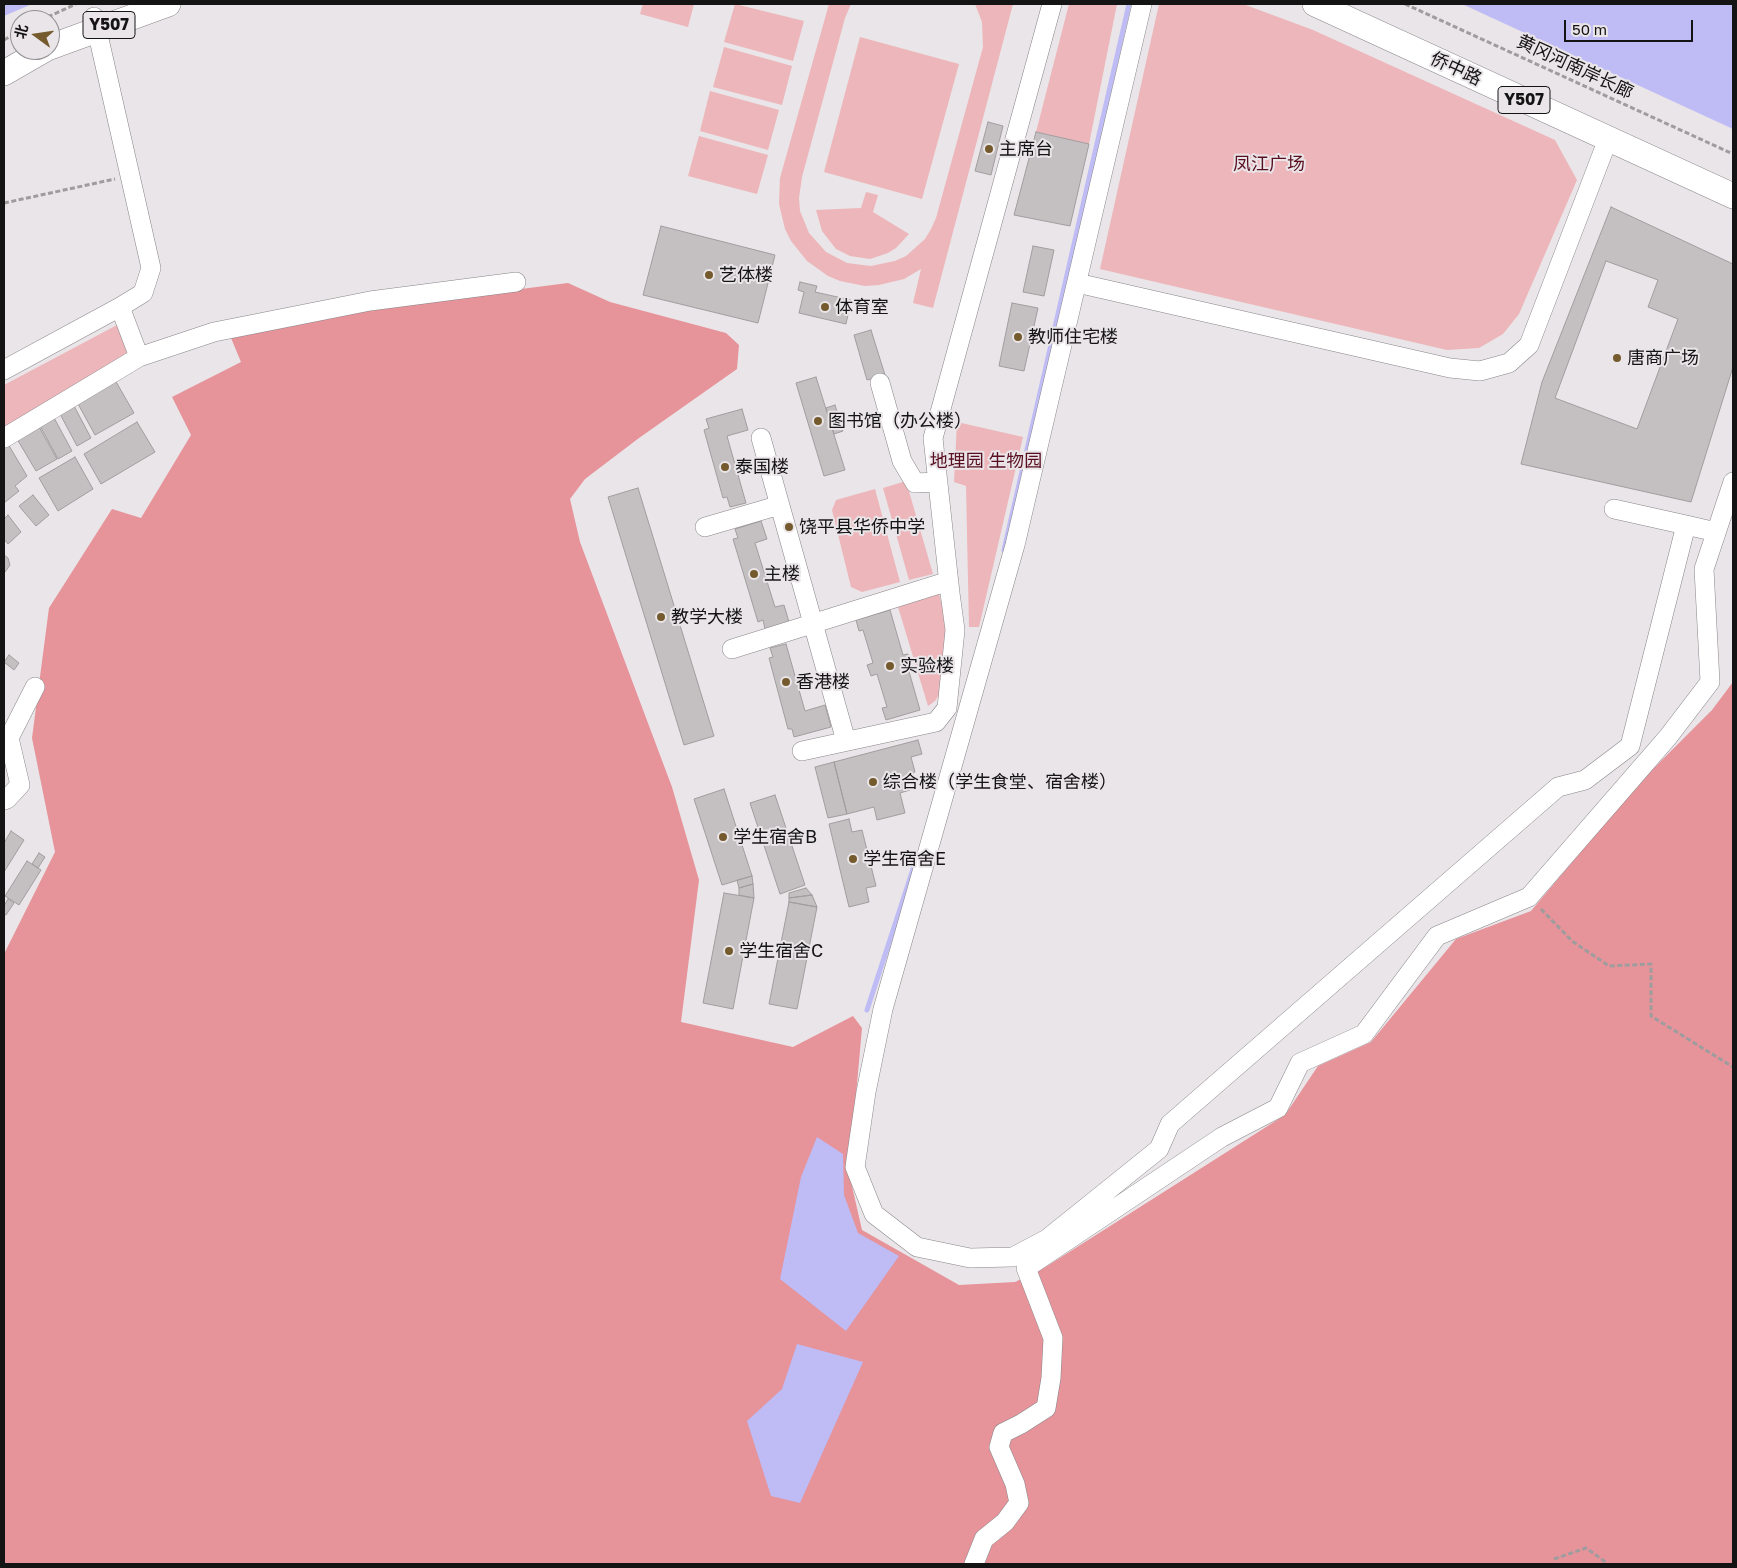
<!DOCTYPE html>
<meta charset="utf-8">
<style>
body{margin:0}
#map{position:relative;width:1737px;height:1568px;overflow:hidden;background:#e9e5e8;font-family:"Golos Text","Noto Sans SC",sans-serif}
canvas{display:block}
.frame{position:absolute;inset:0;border:5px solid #151415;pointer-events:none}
.north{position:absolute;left:10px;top:10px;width:50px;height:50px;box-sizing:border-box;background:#e9e5e8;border:1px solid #949194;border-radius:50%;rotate:284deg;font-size:14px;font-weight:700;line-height:20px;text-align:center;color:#151415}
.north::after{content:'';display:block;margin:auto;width:18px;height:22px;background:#745a2c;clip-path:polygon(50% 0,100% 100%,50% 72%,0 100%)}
.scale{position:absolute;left:1564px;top:20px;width:129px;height:22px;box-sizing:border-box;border:2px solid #151415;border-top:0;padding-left:6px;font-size:15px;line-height:18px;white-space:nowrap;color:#151415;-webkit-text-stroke:4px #e9e5e8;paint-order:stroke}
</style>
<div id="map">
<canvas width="1737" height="1568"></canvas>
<div class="frame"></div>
<div class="north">北</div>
<div class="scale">50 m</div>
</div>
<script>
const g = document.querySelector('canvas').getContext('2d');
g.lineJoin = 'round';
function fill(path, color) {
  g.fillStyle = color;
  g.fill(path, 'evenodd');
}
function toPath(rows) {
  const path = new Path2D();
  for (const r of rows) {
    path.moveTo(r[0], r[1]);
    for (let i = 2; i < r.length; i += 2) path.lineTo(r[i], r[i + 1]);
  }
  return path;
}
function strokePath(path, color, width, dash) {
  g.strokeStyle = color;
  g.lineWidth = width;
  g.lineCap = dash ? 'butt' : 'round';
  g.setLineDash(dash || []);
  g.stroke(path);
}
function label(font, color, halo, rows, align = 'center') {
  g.font = font + ' "Golos Text","Noto Sans SC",sans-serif';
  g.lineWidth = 4;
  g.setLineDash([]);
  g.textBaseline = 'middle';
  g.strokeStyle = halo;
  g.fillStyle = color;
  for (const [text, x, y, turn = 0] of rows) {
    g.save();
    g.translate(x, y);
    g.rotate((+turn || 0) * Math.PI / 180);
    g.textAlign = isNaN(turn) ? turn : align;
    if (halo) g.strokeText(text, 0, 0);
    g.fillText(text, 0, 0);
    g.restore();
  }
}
const green = toPath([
 [643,4,694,4,688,27,640,14],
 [735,4,804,21,793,61,724,42],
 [829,4,851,4,845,18,802,177,799,198,800,211,809,233,826,252,847,263,871,266,895,261,906,256,925,239,931,229,936,218,983,47,982,22,975,4,1013,4,933,308,913,303,921,269,904,279,879,285,865,286,840,281,828,276,807,261,791,241,785,229,779,204,780,178],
 [1069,4,1117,4,1089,144,1036,132],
 [1159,4,1243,4,1313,30,1555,140,1577,180,1519,314,1503,334,1479,348,1447,350,1100,269],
 [860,37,959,64,922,199,824,172],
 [724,47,792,66,782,105,713,87],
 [710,91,779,110,768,150,700,131],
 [699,136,768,155,757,194,688,176],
 [866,192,878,195,873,212,909,234,896,248,888,253,870,259,850,256,836,249,822,231,816,210,861,208],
 [117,325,127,353,4,429,4,385],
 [957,422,1023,437,979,627,969,627,966,486,954,482],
 [906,481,933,574,909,580,883,488],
 [875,489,900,582,862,592,851,587,832,510,836,500],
 [939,594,949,629,943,682,939,695,935,701,928,706,898,607]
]);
const forest = toPath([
 [568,283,610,302,726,333,739,345,737,369,639,438,585,479,570,499,580,542,672,787,699,880,681,1022,793,1047,853,1016,862,1028,849,1173,862,1230,959,1285,1015,1282,1044,1268,1285,1115,1318,1066,1371,1042,1456,939,1531,911,1637,785,1712,710,1733,682,1733,1564,4,1564,4,954,55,852,32,738,49,608,112,509,141,518,191,435,172,397,241,362,231,338,373,308]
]);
const water = toPath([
 [4,4,32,4,4,16],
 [1462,4,1733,4,1733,129],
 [817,1137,843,1154,844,1195,858,1233,899,1256,846,1331,780,1279,801,1177],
 [797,1344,863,1362,800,1503,771,1496,747,1421,782,1389]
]);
const stream = toPath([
 [1004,550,1129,4],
 [867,1010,918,854]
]);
const building = toPath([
 [988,122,1003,126,991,175,975,171,988,122],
 [1036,132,1089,144,1070,226,1014,215,1036,132],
 [1611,207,1733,264,1733,367,1691,502,1521,464,1542,382,1611,207],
 [661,226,775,255,758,323,643,295,661,226],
 [1033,246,1054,250,1044,296,1023,292,1033,246],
 [1606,261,1658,280,1648,307,1678,319,1637,429,1555,398,1606,261],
 [800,282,817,286,815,292,851,300,846,324,799,313,804,292,798,290,800,282],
 [1012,303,1038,308,1024,371,999,366,1012,303],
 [871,330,885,375,867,380,854,335,871,330],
 [816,377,845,470,824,476,796,383,816,377],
 [115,380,134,413,95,435,77,402,115,380],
 [73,404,91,438,77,446,59,412,73,404],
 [835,405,843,431,834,434,826,408,835,405],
 [742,409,748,430,727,436,746,503,730,507,727,497,723,498,704,430,709,428,706,419,742,409],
 [53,416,72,451,58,459,39,424,53,416],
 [137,422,155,452,101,484,84,454,137,422],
 [38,425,57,459,36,471,17,439,38,425],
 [8,444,27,476,15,486,19,491,4,503,4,448,8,444],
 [75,457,93,489,58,511,39,478,75,457],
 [638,488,714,736,684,745,608,497,638,488],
 [33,495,49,515,36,526,19,506,33,495],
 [8,515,21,532,8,544,4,539,4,519,8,515],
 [761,521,767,539,755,543,775,607,784,605,789,622,765,629,763,620,758,622,733,539,738,538,735,529,761,521],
 [4,555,8,558,10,565,5,572,4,571,4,555],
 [890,610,903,655,908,654,912,667,908,668,920,710,886,720,882,708,887,707,877,674,871,676,867,665,873,663,863,630,859,631,856,620,890,610],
 [786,644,805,711,825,705,831,727,794,737,792,729,788,729,769,658,773,657,770,648,786,644],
 [9,655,19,663,14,670,4,662,9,655],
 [918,740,922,754,911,757,915,772,906,775,910,790,900,793,905,813,877,820,874,807,847,814,834,762,918,740],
 [834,762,847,814,828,818,815,767,834,762],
 [724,789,752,876,722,885,694,799,724,789],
 [775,795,805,885,780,894,750,803,775,795],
 [849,819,852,832,862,830,876,886,866,888,869,902,849,907,829,824,849,819],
 [11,831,24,840,4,872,4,843,11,831],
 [39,853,45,857,38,868,32,864,39,853],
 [27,861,41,870,19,905,5,896,27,861],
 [752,876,753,884,739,888,737,880,752,876],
 [753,884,754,898,739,895,739,888,753,884],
 [806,888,812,895,789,898,789,893,806,888],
 [724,893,754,898,733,1009,703,1003,724,893],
 [812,895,817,907,789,902,789,898,812,895],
 [8,899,14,903,6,915,4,914,4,906,8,899],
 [789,902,817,907,797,1009,769,1004,789,902]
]);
const path = toPath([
 [1405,4,1733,154],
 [41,20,76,4],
 [4,40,20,31],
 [4,203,115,179],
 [1541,909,1572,941,1609,966,1651,964,1651,1016,1733,1067],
 [1554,1559,1586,1548,1607,1563,1607,1564]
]);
const minor = toPath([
 [1142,4,1015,545,883,1009,866,1092,855,1167,874,1214,917,1247,970,1258,1013,1257,1047,1239,1159,1149,1170,1124,1558,787,1585,780,1630,746,1686,525,1716,532],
 [1077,283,1450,368,1480,371,1509,363,1529,345,1608,139],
 [120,307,139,357],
 [4,370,120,307,143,293,151,268,94,17],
 [880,383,902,461,915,483,938,482],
 [4,438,139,357,214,332,370,301,516,282],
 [761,438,846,741],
 [1614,509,1686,525],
 [705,527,780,505],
 [732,649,949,581],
 [802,751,936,722,947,708,955,630,950,593,933,438,1052,4],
 [4,800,7,799,20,785,9,738,35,687],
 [974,1564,984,1539,1005,1522,1019,1503,1015,1484,999,1447,1003,1433,1021,1424,1046,1408,1051,1378,1053,1338,1026,1268,1222,1137,1278,1108,1300,1063,1364,1034,1437,936,1529,897,1668,737,1710,682,1704,569,1733,482]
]);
const major = toPath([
 [1315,4,1733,196],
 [50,47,168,4],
 [4,73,44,50]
]);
const markers = [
 [989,149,5,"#745a2c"],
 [709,275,5,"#745a2c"],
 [825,307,5,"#745a2c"],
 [1018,337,5,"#745a2c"],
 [1617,358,5,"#745a2c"],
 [818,421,5,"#745a2c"],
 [725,467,5,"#745a2c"],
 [789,527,5,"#745a2c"],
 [754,574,5,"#745a2c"],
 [661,617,5,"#745a2c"],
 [890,666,5,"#745a2c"],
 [786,682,5,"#745a2c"],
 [873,782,5,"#745a2c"],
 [723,837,5,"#745a2c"],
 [853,859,5,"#745a2c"],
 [729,951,5,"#745a2c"]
];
const shields = [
 [109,25,52],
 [1524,100,52]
];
const shieldNames = [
 ["Y507",109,25],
 ["Y507",1524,100]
];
const streetNames = [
 ["黄冈河南岸长廊",1575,67,25],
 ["侨中路",1456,69,25]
];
const poiNames = [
 ["主席台",999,149],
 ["艺体楼",719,275],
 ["体育室",835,307],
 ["教师住宅楼",1028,337],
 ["唐商广场",1627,358],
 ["图书馆（办公楼）",828,421],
 ["泰国楼",735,467],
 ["饶平县华侨中学",799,527],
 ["主楼",764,574],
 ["教学大楼",671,617],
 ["实验楼",900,666],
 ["香港楼",796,682],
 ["综合楼（学生食堂、宿舍楼）",883,782],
 ["学生宿舍B",733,837],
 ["学生宿舍E",863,859],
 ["学生宿舍C",739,951]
];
const parkNames = [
 ["凤江广场",1269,164],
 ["地理园 生物园",986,461]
];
fill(green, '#edb6ba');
fill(forest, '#e6939a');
fill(water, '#bebbf5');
strokePath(stream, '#bebbf5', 5);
fill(building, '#c4c0c1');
strokePath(building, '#a19d9f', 1);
strokePath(minor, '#898689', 20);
strokePath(major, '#898689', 26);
strokePath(path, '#9f9c9e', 3, [5, 2.5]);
strokePath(minor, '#fff', 19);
strokePath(major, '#fff', 25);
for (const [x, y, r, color] of markers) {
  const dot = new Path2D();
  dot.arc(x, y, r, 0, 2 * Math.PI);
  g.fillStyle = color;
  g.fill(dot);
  strokePath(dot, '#e9e5e8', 2);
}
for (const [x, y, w] of shields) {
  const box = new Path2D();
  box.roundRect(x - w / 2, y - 13.5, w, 27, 4);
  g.fillStyle = '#e9e5e8';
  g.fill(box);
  strokePath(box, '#151415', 1);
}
label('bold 16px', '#151415', null, shieldNames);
label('18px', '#151415', '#e9e5e8', streetNames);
label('18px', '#151415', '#e9e5e8', poiNames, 'left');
label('18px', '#590f1f', '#e9e5e8', parkNames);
</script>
